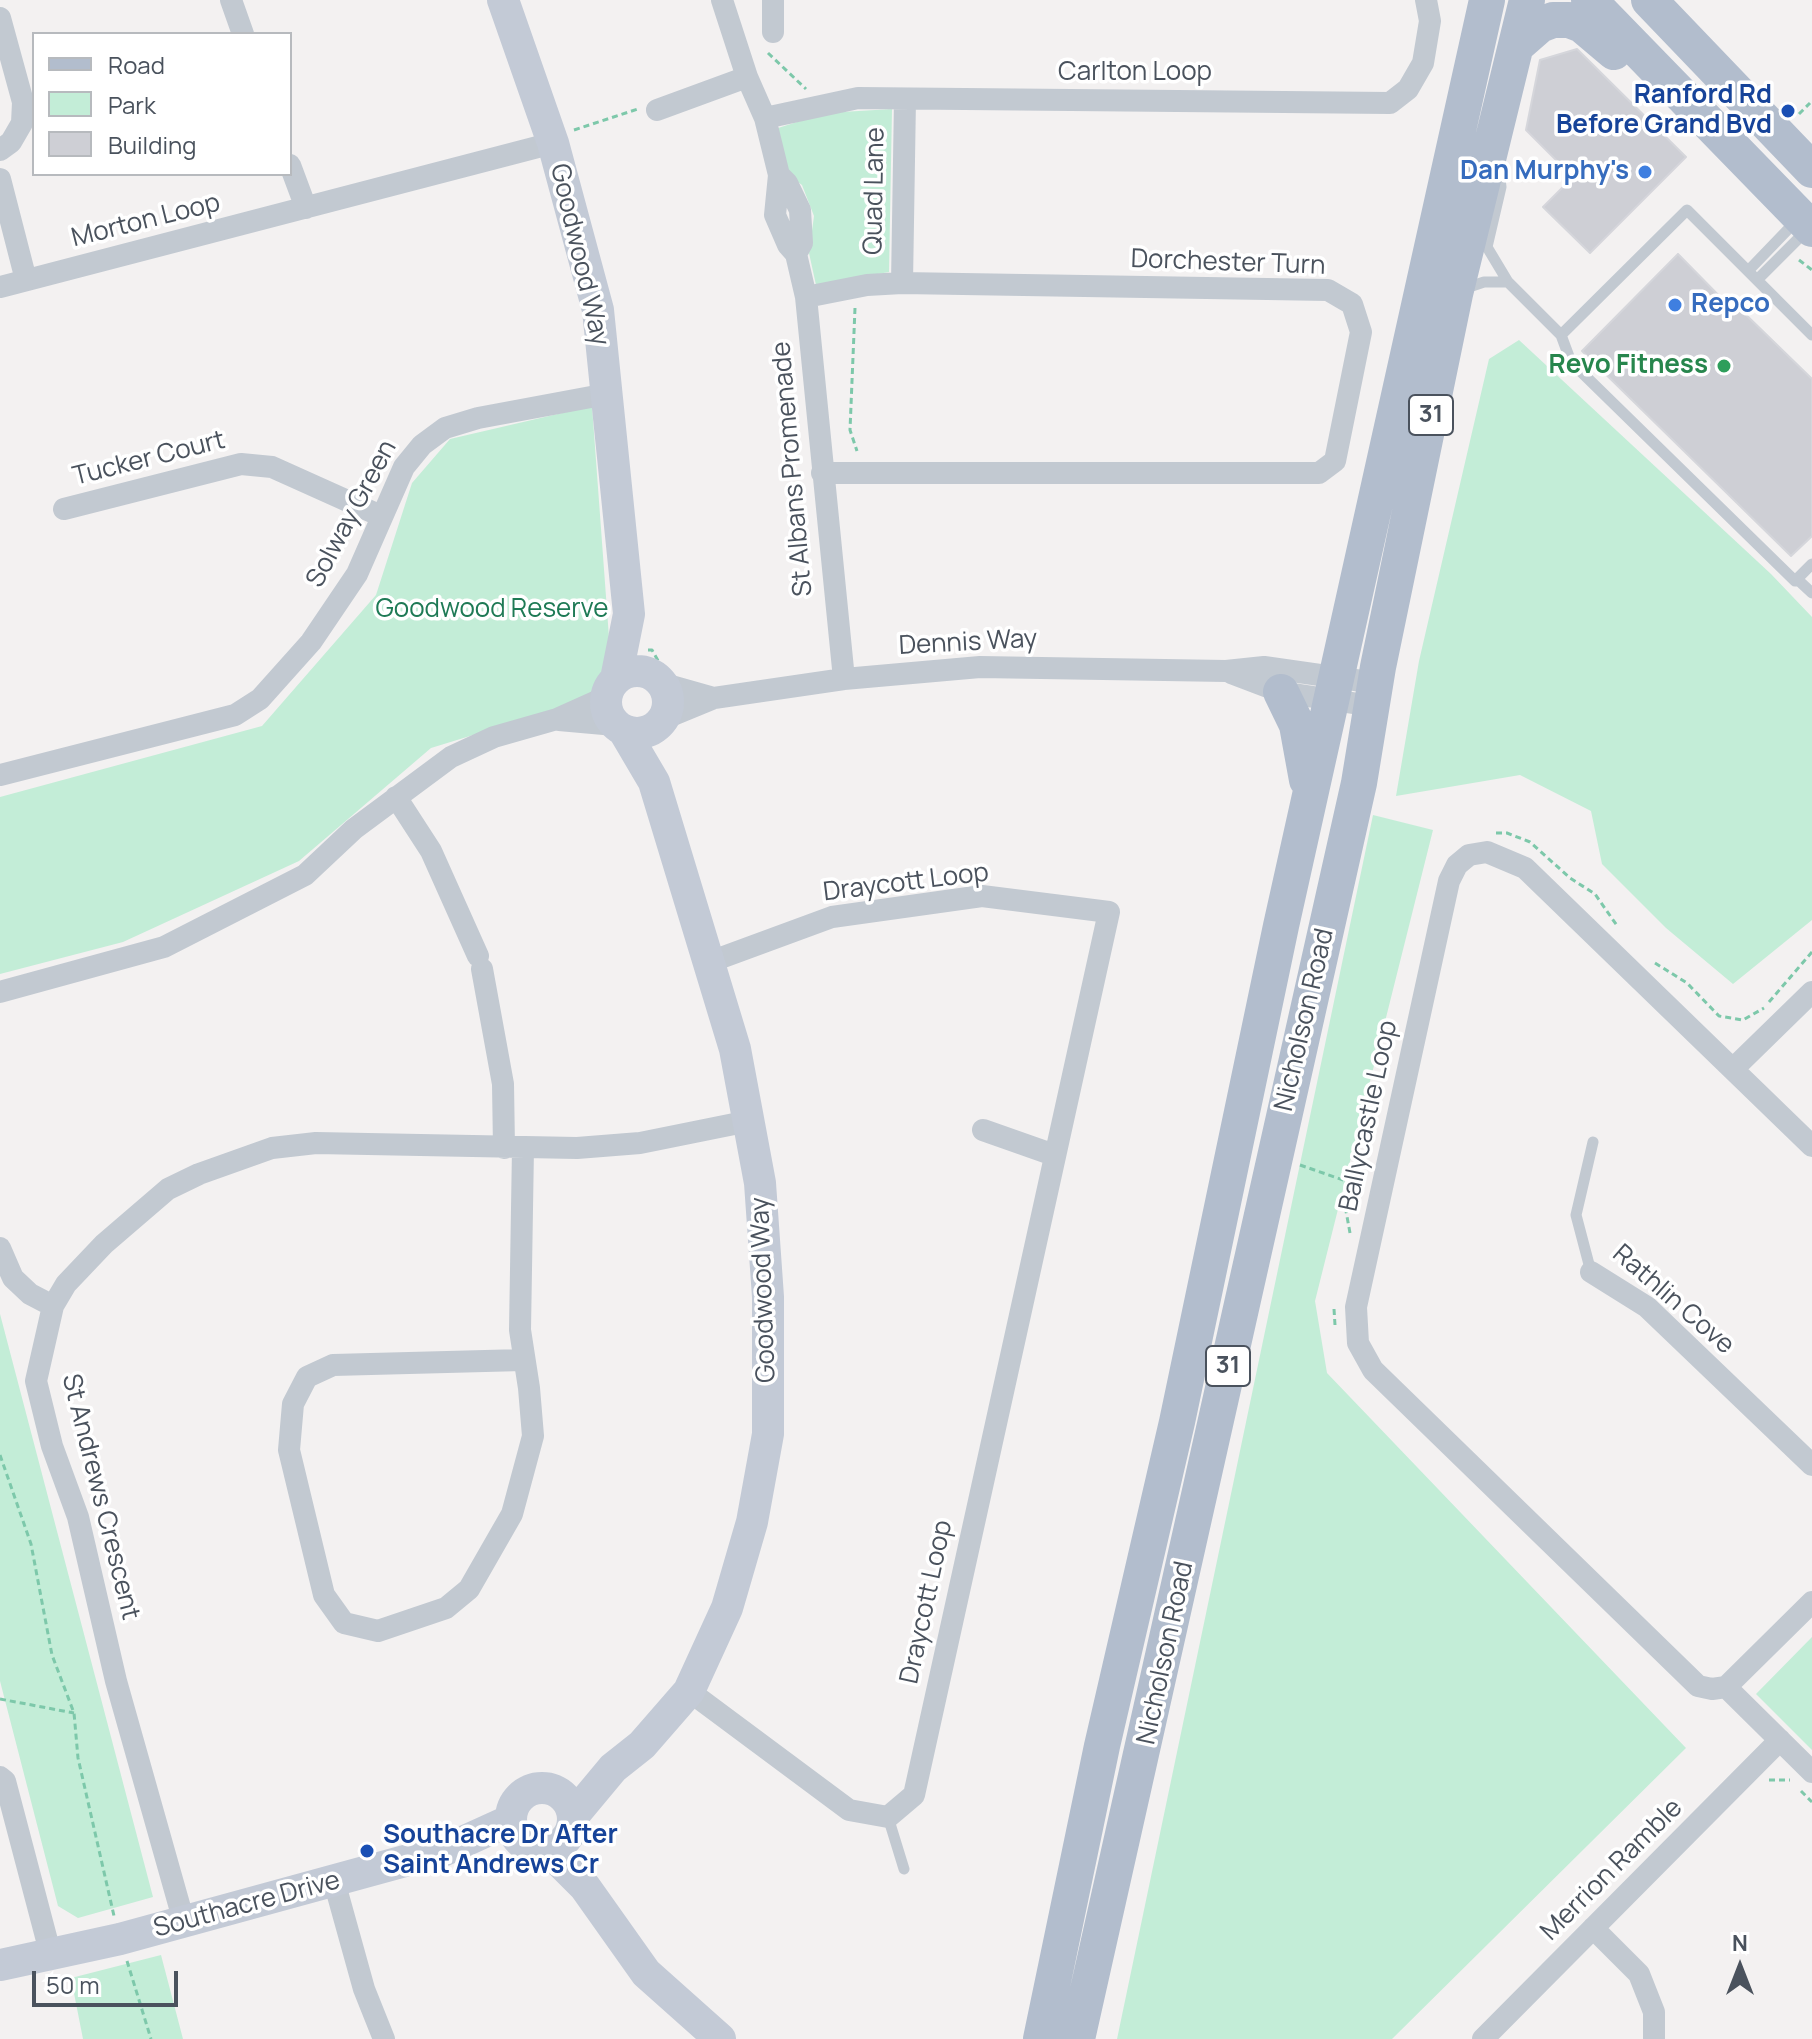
<!DOCTYPE html>
<style>
body{margin:0}
#map{position:relative;width:1812px;height:2039px;overflow:hidden;background:#f3f1f1;font-family:Manrope,sans-serif}
canvas{display:block}
.legend{position:absolute;left:32px;top:32px;width:260px;height:144px;box-sizing:border-box;background:#fff;border:2px solid #b7babe;margin:0;padding:10px 14px;list-style:none;font-size:24px;color:#4a525d}
.legend li{display:flex;align-items:center;gap:16px;height:40px}
.legend b{width:40px;border:2px solid #b7babe}
.north{position:absolute;left:1700px;top:1927px;width:80px;height:80px;-webkit-text-stroke:6px #fff;paint-order:stroke;rotate:0deg;font-size:22px;font-weight:700;line-height:32px;text-align:center;color:#4a525d}
.north::after{content:'';display:block;margin:auto;width:28px;height:36px;background:#4a525d;clip-path:polygon(50% 0,100% 100%,50% 72%,0 100%)}
.scale{position:absolute;left:32px;top:1971px;width:146px;height:36px;box-sizing:border-box;border:4px solid #4a525d;border-top:0;padding-left:10px;font-size:24px;line-height:28px;white-space:nowrap;color:#4a525d;-webkit-text-stroke:6px #fff;paint-order:stroke}
</style>
<div id="map">
<canvas width="1812" height="2039"></canvas>
<ul class="legend">
<li><b style="height:10px;background:#b2bdcd"></b>Road</li>
<li><b style="height:22px;background:#c3edd7"></b>Park</li>
<li><b style="height:22px;background:#cecfd5"></b>Building</li>
</ul>
<div class="north">N</div>
<div class="scale">50 m</div>
</div>
<script>
const g = document.querySelector('canvas').getContext('2d');
g.lineJoin = 'round';
function fill(path, color) {
  g.fillStyle = color;
  g.fill(path, 'evenodd');
}
function toPath(rows) {
  const path = new Path2D();
  for (const r of rows) {
    if (r.length === 3) {
      path.moveTo(r[0] + r[2], r[1]);
      path.arc(r[0], r[1], r[2], 0, 2 * Math.PI);
      continue;
    }
    path.moveTo(r[0], r[1]);
    for (let i = 2; i < r.length; i += 2) path.lineTo(r[i], r[i + 1]);
  }
  return path;
}
function strokePath(path, color, width, dash) {
  g.strokeStyle = color;
  g.lineWidth = width;
  g.lineCap = dash ? 'butt' : 'round';
  g.setLineDash(dash || []);
  g.stroke(path);
}
function label(font, color, halo, rows, align = 'center') {
  g.font = font + ' Manrope,sans-serif';
  g.lineWidth = 7;
  g.setLineDash([]);
  g.textBaseline = 'middle';
  g.strokeStyle = halo;
  g.fillStyle = color;
  for (const [text, x, y, turn = 0] of rows) {
    g.save();
    g.translate(x, y);
    g.rotate((+turn || 0) * Math.PI / 180);
    g.textAlign = isNaN(turn) ? turn : align;
    if (halo) g.strokeText(text, 0, 0);
    g.fillText(text, 0, 0);
    g.restore();
  }
}
const green = toPath([
 [892,109,889,272,816,285,809,253,814,216,802,185,788,175,775,129,825,113],
 [1519,340,1771,574,1812,617,1812,920,1733,984,1666,928,1602,864,1591,811,1520,775,1396,796,1419,661,1489,359],
 [592,406,613,692,431,748,299,861,123,942,0,974,0,797,262,726,376,595,412,483,450,439],
 [1373,815,1433,830,1315,1301,1327,1373,1686,1748,1392,2039,1117,2039],
 [0,1314,153,1897,78,1918,58,1906,0,1681],
 [1812,1637,1812,1750,1756,1694],
 [161,1955,183,2039,83,2039,71,1978]
]);
const building = toPath([
 [1577,49,1686,157,1590,253,1543,207,1573,177,1526,130,1540,60,1577,49],
 [1678,254,1734,311,1738,307,1812,379,1812,536,1791,556,1582,351,1678,254]
]);
const path = toPath([
 [768,53,806,89],
 [1799,114,1810,103],
 [574,130,638,109],
 [1799,260,1812,270],
 [855,308,850,430,857,451],
 [648,650,652,650,660,664],
 [1496,833,1507,833,1530,842,1570,878,1595,894,1618,927],
 [1655,963,1687,983,1719,1016,1743,1020,1764,1008],
 [1769,1002,1812,952],
 [1300,1165,1349,1182],
 [1350,1233,1344,1200,1348,1184,1366,1160],
 [1334,1309,1335,1325],
 [0,1455,31,1544,52,1655,74,1713,78,1758,114,1916],
 [0,1699,74,1713],
 [1769,1780,1790,1780],
 [1801,1791,1812,1802],
 [127,1961,151,2039]
]);
const lane = toPath([
 [1499,171,1501,187,1487,247,1508,282,1561,335,1687,210,1812,335],
 [1748,271,1798,219],
 [1757,280,1806,231],
 [1463,289,1484,282,1508,282],
 [1561,335,1571,362,1795,581,1812,564],
 [1797,579,1812,593],
 [1591,1272,1576,1215,1593,1142],
 [888,1817,904,1869]
]);
const street = toPath([
 [231,0,243,34],
 [722,0,747,77,765,118,779,175,787,183,800,210,802,243,796,254],
 [0,18,23,102,22,123,11,142,0,150],
 [773,32,773,0],
 [657,110,747,77],
 [765,118,858,98,1390,103,1408,89,1423,63,1430,21,1426,0],
 [290,165,306,208],
 [779,175,775,215,788,245,796,254,806,297,844,679],
 [0,179,26,280],
 [902,283,905,99],
 [0,287,553,143],
 [806,297,867,285,902,283,1328,290,1352,304,1361,332,1335,461,1319,473,822,473],
 [64,509,241,464,272,467,381,516],
 [1231,673,1281,692,1372,706],
 [661,683,714,698],
 [663,719,714,698,844,679,980,667,1226,671,1264,667,1376,683],
 [559,720,615,725],
 [0,775,235,715,260,699,311,642,357,574,404,467,422,445,445,428,478,418,607,394],
 [396,797,431,851,478,956],
 [482,969,503,1084,504,1148],
 [0,992,164,947,305,875,354,829,451,757,494,737,557,719,606,697],
 [1734,1068,1812,992],
 [983,1130,1054,1155],
 [523,1148,520,1330,529,1388,533,1436,512,1514,469,1589,446,1608,378,1631,344,1623,324,1595,289,1450,293,1404,307,1377,333,1365,523,1360],
 [0,1248,13,1278,30,1294,53,1306],
 [1591,1272,1647,1307,1812,1465],
 [1726,1687,1712,1689,1698,1686,1373,1370,1358,1343,1356,1307,1449,881,1457,865,1469,855,1487,852,1525,868,1812,1146],
 [1726,1687,1812,1602],
 [1726,1687,1812,1772],
 [689,1691,849,1810,888,1817,914,1795,1109,912,982,896,832,917,707,963],
 [0,1777,5,1781,50,1952],
 [334,1881,364,1989,384,2039],
 [184,1922,116,1681,78,1517,52,1446,36,1381,53,1306,66,1284,104,1244,168,1189,199,1174,272,1148,316,1143,577,1148,640,1143,749,1121],
 [1593,1928,1639,1974,1654,2012,1654,2039],
 [1483,2039,1780,1740]
]);
const secondary = toPath([
 [503,0,553,143,598,310,629,614,616,679],
 [637,702,31],
 [542,1819,31],
 [573,1816,613,1768,642,1745,689,1691,727,1608,752,1522,768,1434,768,1297,760,1183,735,1049,654,782,624,731],
 [547,1849,585,1887,646,1973,720,2039],
 [0,1965,120,1939,445,1850,511,1820]
]);
const primary = toPath([
 [1589,0,1812,229],
 [1649,0,1812,170],
 [1516,46,1540,25,1553,20,1569,20,1582,25,1614,52],
 [1281,692,1297,725,1307,780],
 [1041,2039,1102,1746,1177,1422,1281,926,1487,0],
 [1077,2039,1359,783,1378,667,1455,294,1527,0]
]);
const markers = [
 [1788,111,8,"#1a4fb4"],
 [1645,172,8,"#3f7fe0"],
 [1675,305,8,"#3f7fe0"],
 [1724,366,8,"#2e9e5b"],
 [367,1851,8,"#1a4fb4"]
];
const shields = [
 [1431,415,44],
 [1228,1366,44]
];
const shieldNames = [
 ["31",1431,415],
 ["31",1228,1366]
];
const streetNames = [
 ["Carlton Loop",1135,73],
 ["Quad Lane",875,191,-89],
 ["Morton Loop",146,221,-14],
 ["Goodwood Way",579,255,77],
 ["Dorchester Turn",1228,263,2],
 ["Tucker Court",149,459,-14],
 ["St Albans Promenade",793,469,-95],
 ["Solway Green",352,514,-62],
 ["Dennis Way",968,643,-3],
 ["Draycott Loop",906,883,-7],
 ["Nicholson Road",1305,1020,-77],
 ["Ballycastle Loop",1369,1116,-78],
 ["Goodwood Way",764,1290,-92],
 ["Rathlin Cove",1673,1300,41],
 ["St Andrews Crescent",100,1497,76],
 ["Draycott Loop",927,1602,-78],
 ["Nicholson Road",1166,1653,-78],
 ["Merrion Ramble",1612,1870,-45],
 ["Southacre Drive",247,1905,-15]
];
const transitNames = [
 ["Ranford Rd",1772,96],
 ["Before Grand Bvd",1772,126],
 ["Southacre Dr After",383,1836,"left"],
 ["Saint Andrews Cr",383,1866,"left"]
];
const shopNames = [
 ["Dan Murphy's",1629,172],
 ["Repco",1691,305,"left"]
];
const leisureNames = [
 ["Revo Fitness",1708,366]
];
const parkNames = [
 ["Goodwood Reserve",492,610]
];
fill(green, '#c3edd7');
fill(building, '#cecfd5');
strokePath(building, '#d5d6db', 2);
strokePath(path, '#7dc8aa', 3, [6, 4]);
strokePath(lane, '#c2c9d1', 11);
strokePath(street, '#c2c9d1', 22);
strokePath(secondary, '#c3cad6', 32);
strokePath(primary, '#b2bdcd', 36);
for (const [x, y, r, color] of markers) {
  const dot = new Path2D();
  dot.arc(x, y, r, 0, 2 * Math.PI);
  g.fillStyle = color;
  g.fill(dot);
  strokePath(dot, '#fff', 3);
}
for (const [x, y, w] of shields) {
  const box = new Path2D();
  box.roundRect(x - w / 2, y - 20, w, 40, 6);
  g.fillStyle = '#fff';
  g.fill(box);
  strokePath(box, '#4a525d', 2);
}
label('bold 24px', '#4a525d', null, shieldNames);
label('26px', '#4a525d', '#fff', streetNames);
label('bold 26px', '#164399', '#fff', transitNames, 'right');
label('bold 26px', '#366cbe', '#fff', shopNames, 'right');
label('bold 26px', '#27864d', '#fff', leisureNames, 'right');
label('26px', '#1e7a55', '#fff', parkNames);
</script>
